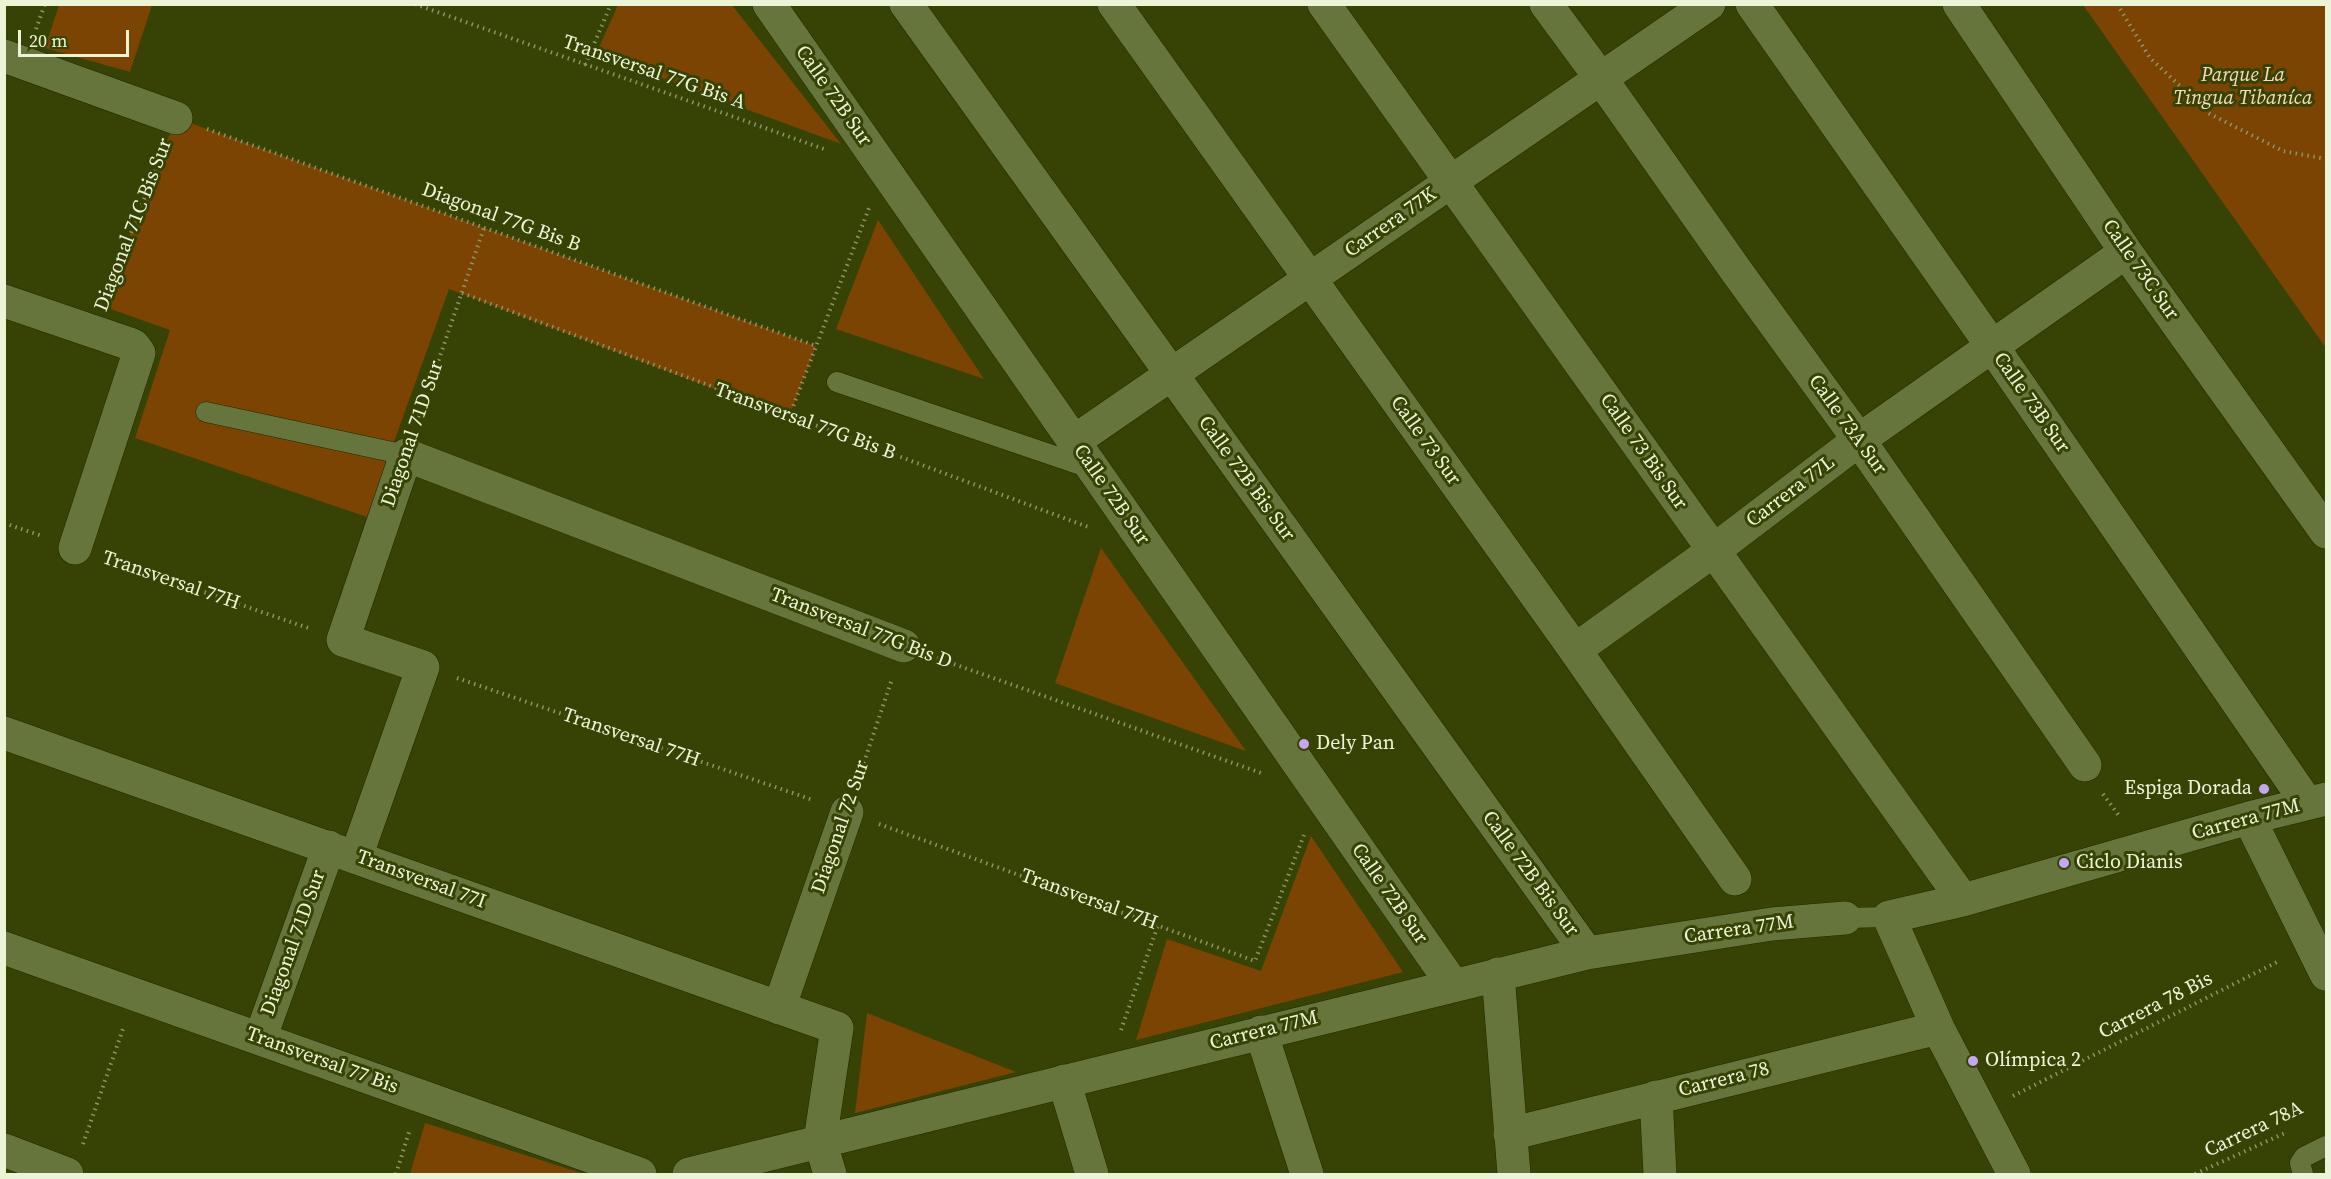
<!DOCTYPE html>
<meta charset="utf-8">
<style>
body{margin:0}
#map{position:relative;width:2331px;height:1179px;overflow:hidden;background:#364304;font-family:"Source Serif 4",serif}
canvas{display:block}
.frame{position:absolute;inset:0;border:6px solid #ebf5d6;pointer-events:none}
.scale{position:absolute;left:18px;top:30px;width:111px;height:27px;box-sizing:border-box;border:3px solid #ebf5d6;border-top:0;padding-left:8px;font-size:18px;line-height:21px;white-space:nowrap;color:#ebf5d6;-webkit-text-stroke:4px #364304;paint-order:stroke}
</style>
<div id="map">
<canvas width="2331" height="1179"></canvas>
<div class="frame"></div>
<div class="scale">20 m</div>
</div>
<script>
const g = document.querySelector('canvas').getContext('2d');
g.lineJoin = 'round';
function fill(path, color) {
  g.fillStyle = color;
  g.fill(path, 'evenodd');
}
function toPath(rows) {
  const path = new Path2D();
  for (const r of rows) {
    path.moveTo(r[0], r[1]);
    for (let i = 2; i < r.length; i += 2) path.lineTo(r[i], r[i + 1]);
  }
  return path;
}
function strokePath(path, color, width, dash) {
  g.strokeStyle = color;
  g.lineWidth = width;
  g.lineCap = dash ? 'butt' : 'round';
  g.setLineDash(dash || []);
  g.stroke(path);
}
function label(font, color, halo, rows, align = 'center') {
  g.font = font + ' "Source Serif 4",serif';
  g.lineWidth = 6;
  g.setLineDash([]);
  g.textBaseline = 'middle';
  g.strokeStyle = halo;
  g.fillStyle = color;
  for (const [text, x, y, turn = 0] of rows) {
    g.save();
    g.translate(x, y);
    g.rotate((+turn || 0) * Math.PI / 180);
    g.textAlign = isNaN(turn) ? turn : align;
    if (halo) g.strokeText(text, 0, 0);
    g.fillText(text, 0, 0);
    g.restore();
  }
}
const green = toPath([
 [59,5,152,5,130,72,45,48],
 [618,5,732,5,841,144,596,54],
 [2083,5,2326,5,2326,348],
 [176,118,816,346,789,417,449,289,367,517,135,438,170,330,102,306],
 [878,220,984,379,836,329],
 [1101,548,1246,751,1055,683],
 [1311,836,1403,972,1136,1040,1167,939,1261,971],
 [867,1013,1016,1072,855,1113],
 [425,1123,584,1174,410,1174]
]);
const path = toPath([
 [415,4,827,150],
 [2117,4,2150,58,2210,114,2283,151,2326,159],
 [36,29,45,4],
 [585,65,611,4],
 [207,129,816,346],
 [462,293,1088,527],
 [105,300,163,150],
 [789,417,869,208],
 [417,423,484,228],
 [4,523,42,536],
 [108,559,311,629],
 [937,658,1261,773],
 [457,678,813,800],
 [858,780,892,679],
 [2103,794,2120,817],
 [879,824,1255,961,1304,835],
 [1121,1030,1158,925],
 [2013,1096,2279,961],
 [83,1144,124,1026],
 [396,1174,410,1129],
 [2195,1174,2285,1133]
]);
const lane = toPath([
 [837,382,1090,468],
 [206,412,406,455],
 [1845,918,1889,917],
 [2303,1174,2300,1163,2304,1157,2326,1146]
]);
const street = toPath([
 [769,4,1453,985],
 [906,4,1587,953],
 [1114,4,1575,650,1735,879],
 [1324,4,1963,900],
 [1546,4,1602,80,1737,272,1859,440,2085,765],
 [1752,4,1992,346,2307,803],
 [1959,4,2126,252,2326,532],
 [4,56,176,118],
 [4,301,130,344,134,346,139,353,75,548],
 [1073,442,1709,4],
 [1575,650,1713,551,1859,440,2126,252],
 [4,733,837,1028,820,1141,830,1174],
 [2249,818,2326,974],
 [356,857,423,667,343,640,406,455,904,646],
 [4,948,640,1174],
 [1498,974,1514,1174],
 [779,1008,847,812],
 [1261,1032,1307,1174],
 [260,1039,329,847],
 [1064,1081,1092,1174],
 [1656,1097,1660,1174],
 [1510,1134,1938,1028],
 [4,1150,67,1174],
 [689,1174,1587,953,1772,924,1845,918],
 [2014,1174,1938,1028,1889,917,1963,900,2249,818,2326,799]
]);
const markers = [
 [1304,744,6,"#c3a7f2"],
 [2264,789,6,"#c3a7f2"],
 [2064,863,6,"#c3a7f2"],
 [1973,1061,6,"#c3a7f2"]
];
const streetNames = [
 ["Transversal 77G Bis A",654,73,19],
 ["Calle 72B Sur",833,96,55],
 ["Diagonal 77G Bis B",501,218,20],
 ["Carrera 77K",1391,223,-35],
 ["Diagonal 71C Bis Sur",134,225,-69],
 ["Calle 73C Sur",2140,270,55],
 ["Calle 73B Sur",2031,403,55],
 ["Transversal 77G Bis B",805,422,20],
 ["Calle 73A Sur",1847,425,54],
 ["Diagonal 71D Sur",413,434,-71],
 ["Calle 73 Sur",1425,441,54],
 ["Calle 73 Bis Sur",1643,452,55],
 ["Calle 72B Bis Sur",1246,479,54],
 ["Carrera 77L",1791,492,-37],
 ["Calle 72B Sur",1111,495,55],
 ["Transversal 77H",171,581,19],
 ["Transversal 77G Bis D",861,629,21],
 ["Transversal 77H",631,738,19],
 ["Carrera 77M",2246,820,-15],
 ["Diagonal 72 Sur",841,827,-71],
 ["Calle 72B Bis Sur",1530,874,54],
 ["Transversal 77I",421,880,20],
 ["Calle 72B Sur",1389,894,55],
 ["Transversal 77H",1089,900,20],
 ["Carrera 77M",1739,930,-8],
 ["Diagonal 71D Sur",294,943,-70],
 ["Carrera 78 Bis",2156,1006,-27],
 ["Carrera 77M",1264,1031,-14],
 ["Transversal 77 Bis",322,1061,20],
 ["Carrera 78",1724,1080,-14],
 ["Carrera 78A",2254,1130,-25]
];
const parkNames = [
 ["Parque La",2243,76],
 ["Tingua Tibaníca",2243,99]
];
const poiNames = [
 ["Dely Pan",1316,744],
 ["Espiga Dorada",2252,789,"right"],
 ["Ciclo Dianis",2076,863],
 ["Olímpica 2",1985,1061]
];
fill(green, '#7b4402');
strokePath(lane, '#1f2800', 21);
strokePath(street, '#1f2800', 34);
strokePath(path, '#8a9666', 4, [1.5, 4.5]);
strokePath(lane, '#66753b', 20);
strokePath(street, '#66753b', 33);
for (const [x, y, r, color] of markers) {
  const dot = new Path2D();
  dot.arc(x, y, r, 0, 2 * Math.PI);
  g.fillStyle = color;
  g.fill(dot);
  strokePath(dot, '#364304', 2);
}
label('20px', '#ebf5d6', '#364304', streetNames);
label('italic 20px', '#fddabd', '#364304', parkNames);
label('20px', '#ebf5d6', '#364304', poiNames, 'left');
</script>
